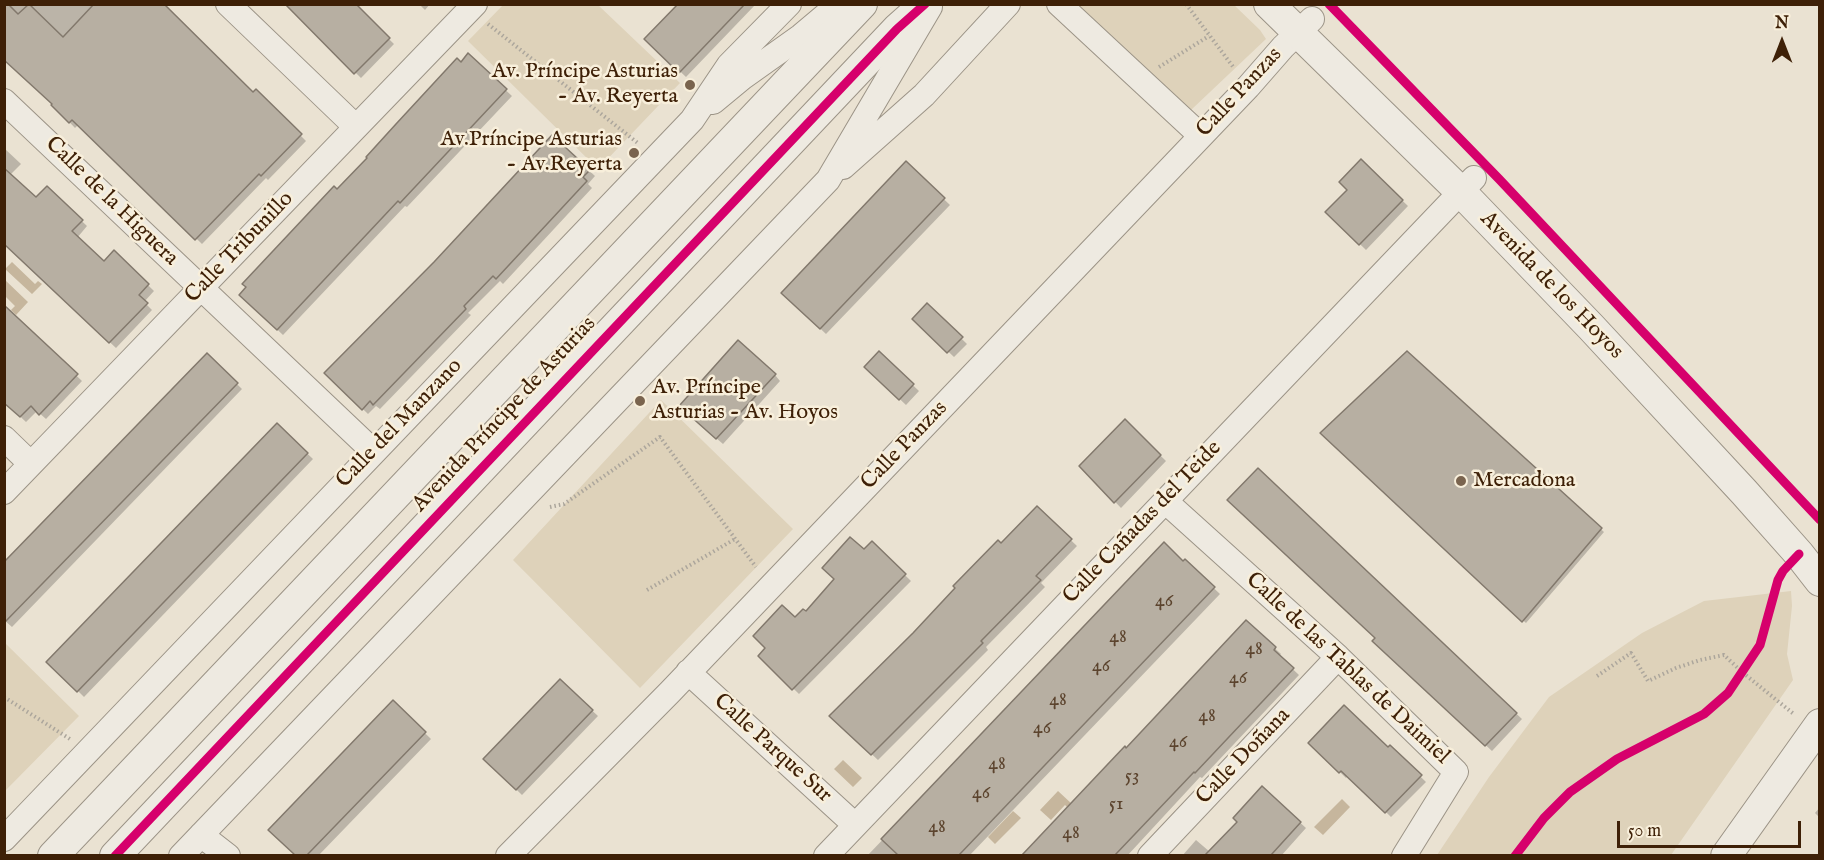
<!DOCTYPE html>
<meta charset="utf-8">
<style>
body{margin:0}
#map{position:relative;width:1824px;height:860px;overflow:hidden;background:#eae2d2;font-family:"IM FELL English",serif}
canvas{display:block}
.frame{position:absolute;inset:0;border:6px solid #3e2007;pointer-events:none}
.north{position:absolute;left:1752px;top:12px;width:60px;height:60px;-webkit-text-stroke:4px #f8efdb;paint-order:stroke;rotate:0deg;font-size:16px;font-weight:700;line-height:24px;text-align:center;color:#3e2007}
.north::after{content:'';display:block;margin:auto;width:21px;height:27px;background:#3e2007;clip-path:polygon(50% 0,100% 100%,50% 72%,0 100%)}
.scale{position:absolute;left:1617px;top:821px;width:184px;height:27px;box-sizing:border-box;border:3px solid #3e2007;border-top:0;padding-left:8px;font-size:18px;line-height:21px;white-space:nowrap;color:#3e2007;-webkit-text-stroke:4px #f8efdb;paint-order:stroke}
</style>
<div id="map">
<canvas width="1824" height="860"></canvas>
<div class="frame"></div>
<div class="north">N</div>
<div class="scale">50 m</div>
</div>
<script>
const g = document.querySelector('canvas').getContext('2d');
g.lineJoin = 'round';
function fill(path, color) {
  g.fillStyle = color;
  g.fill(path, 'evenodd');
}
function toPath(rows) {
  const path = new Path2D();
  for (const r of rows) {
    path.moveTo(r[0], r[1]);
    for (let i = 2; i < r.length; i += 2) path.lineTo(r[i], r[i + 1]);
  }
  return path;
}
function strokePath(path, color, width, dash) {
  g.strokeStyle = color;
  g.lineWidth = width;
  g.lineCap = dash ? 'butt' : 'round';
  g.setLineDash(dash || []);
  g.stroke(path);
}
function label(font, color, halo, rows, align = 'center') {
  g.font = font + ' "IM FELL English",serif';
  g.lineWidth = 5;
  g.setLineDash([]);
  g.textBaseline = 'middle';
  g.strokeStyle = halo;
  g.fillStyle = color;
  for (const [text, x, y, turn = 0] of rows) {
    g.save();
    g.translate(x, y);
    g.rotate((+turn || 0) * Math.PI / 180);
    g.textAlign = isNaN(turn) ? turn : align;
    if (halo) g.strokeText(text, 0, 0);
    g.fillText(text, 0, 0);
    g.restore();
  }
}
const green = toPath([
 [504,4,598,5,680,83,598,169,468,41],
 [1075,5,1234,5,1260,30,1266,39,1191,110],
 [661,400,793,529,640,688,513,560],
 [1791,591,1792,606,1787,654,1793,680,1671,855,1437,855,1489,777,1549,697,1642,633,1704,601],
 [5,643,79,716,5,791,4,791]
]);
const water = toPath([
 [12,262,35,284,38,281,42,284,32,294,5,269],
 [4,279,28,302,16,315,11,310,15,306,5,296],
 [843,760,862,778,853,787,834,769],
 [1058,791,1072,804,1068,808,1065,805,1051,820,1040,810],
 [1342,799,1350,807,1323,835,1314,827],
 [1013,811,1021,818,995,844,988,837]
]);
const shadow = toPath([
 [4,4,163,4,253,94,256,91,306,141,268,180,266,178,202,244,79,124,75,128,53,105],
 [286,4,353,4,394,44,361,78],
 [419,4,430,4,425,10],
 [680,4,756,4,686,77,646,39],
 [468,55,512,96,407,207,405,206,283,335,241,295,337,191],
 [552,137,595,176,588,184,592,188,503,284,500,281,468,313,471,315,380,409,376,406,368,414,326,373,435,263],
 [4,148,21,164,10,175,36,199,47,188,87,226,77,238,104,263,114,252,154,291,144,302,152,310,116,348,4,243],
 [1361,161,1408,206,1366,250,1327,212,1349,190],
 [906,163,950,205,826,334,783,293],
 [927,305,967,344,954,357,914,319],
 [4,306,82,381,46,419,37,411,26,422,4,401],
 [879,353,919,391,906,405,866,367],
 [1407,353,1604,532,1526,623,1322,433],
 [207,355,242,389,12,627,4,620],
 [775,375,780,381,723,444,686,412],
 [1125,421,1166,461,1121,508,1081,466],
 [277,425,313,459,84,697,49,662],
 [1258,470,1522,719,1492,751,1374,641,1376,638],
 [1037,508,1077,546,1041,583,1045,587,986,647,988,650,878,760,831,716],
 [872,543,911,581,799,694,760,656,795,619,806,614],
 [1185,561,1220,594,969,856,867,856,982,736],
 [1246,622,1281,654,1279,656,1299,675,1202,778,1200,777,1127,856,1024,856],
 [560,681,598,716,522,795,485,759],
 [393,702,431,739,318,856,296,856,270,830],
 [1310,743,1388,749,1390,747,1426,782,1391,817,1348,775,1346,778],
 [1262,788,1306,828,1281,856,1182,856,1196,840,1210,852,1238,822],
 [1820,807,1820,818,1815,813]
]);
const building = toPath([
 [4,4,8,4,18,14,29,4,63,37,94,4,164,4,253,92,256,89,302,134,261,176,259,174,195,240,72,120,69,123,51,105,52,104,4,60,4,4],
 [285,4,356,4,390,38,354,74,285,4],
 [678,4,745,4,679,73,644,39,678,4],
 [468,53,507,89,400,203,398,201,277,330,239,295,246,287,242,284,334,186,337,189,367,158,366,157,396,124,457,58,461,62,468,53],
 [552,135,590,170,583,177,587,181,496,279,493,276,464,306,466,309,373,405,370,401,362,410,324,373,434,262,552,135],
 [1361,159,1403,200,1359,245,1325,212,1347,190,1339,182,1361,159],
 [906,161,945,198,820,329,781,293,906,161],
 [4,168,36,197,47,186,83,220,72,231,104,261,114,250,149,284,139,295,148,303,109,343,4,244,4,168],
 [927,303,963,337,947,353,912,319,927,303],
 [4,305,78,374,39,415,31,406,20,417,4,403,4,305],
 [738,340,776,374,716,439,679,406,738,340],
 [879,351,914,384,899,400,864,367,879,351],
 [1407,351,1602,528,1522,622,1320,433,1407,351],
 [207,353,238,383,4,623,4,562,207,353],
 [1125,419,1161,455,1114,503,1079,466,1125,419],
 [277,423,308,453,77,692,46,662,277,423],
 [1258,468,1517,713,1485,746,1372,641,1375,638,1227,500,1258,468],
 [1037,506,1072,539,1036,576,1041,580,981,641,983,643,871,755,829,716,913,633,955,588,953,586,998,540,1001,543,1037,506],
 [850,537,864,549,872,541,906,574,792,690,758,656,765,648,753,636,782,605,795,617,803,609,806,611,834,579,822,568,850,537],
 [1164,542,1183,561,1185,559,1215,587,959,855,898,855,881,839,1164,542],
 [1246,620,1276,647,1274,650,1294,668,1195,773,1194,772,1115,855,1022,855,1107,765,1125,746,1126,748,1246,620],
 [560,679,593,710,516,790,483,759,560,679],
 [393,700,426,732,307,855,295,855,268,830,393,700],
 [1344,705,1388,747,1390,745,1422,775,1385,813,1341,771,1339,773,1308,743,1344,705],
 [1262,786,1301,822,1271,855,1205,855,1237,822,1233,818,1262,786]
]);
const path = toPath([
 [1186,4,1234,68],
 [488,24,639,144],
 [1159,67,1209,36],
 [550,507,564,504,660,437,756,567],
 [647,590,735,539],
 [1597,676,1631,653,1648,681,1676,668,1700,660,1724,655,1742,672,1795,715],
 [4,697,70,739]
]);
const minor = toPath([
 [228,4,356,127],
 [1059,4,1201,136],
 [4,101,374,452],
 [713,102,742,78,801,36,839,4],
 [843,167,924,95,1008,4],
 [4,438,31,464],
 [4,492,475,4],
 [1165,501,1338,657,1456,772,1404,856],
 [688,672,855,825],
 [201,835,228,856],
 [4,839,692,120,729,65,789,4],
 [181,856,828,180,930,7],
 [508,856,670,692,1248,87,1283,47,1312,19],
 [826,856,1474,178],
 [1150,856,1338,657]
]);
const tertiary = toPath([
 [1269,4,1461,192,1591,327,1744,492,1799,554,1820,581],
 [53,856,862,4],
 [115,856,897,29,925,4],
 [1726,856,1820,724]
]);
const cycleway = toPath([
 [1329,4,1499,179,1820,520],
 [115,856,897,29,925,4],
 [1515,856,1544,818,1570,792,1617,759,1704,714,1728,693,1760,645,1778,580,1783,571,1799,554]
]);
const markers = [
 [690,85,6,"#7a644e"],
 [634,153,6,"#7a644e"],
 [640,401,6,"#7a644e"],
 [1461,481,6,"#7a644e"]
];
const numberNames = [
 ["46",1164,602],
 ["48",1118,638],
 ["48",1254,650],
 ["46",1101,667],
 ["46",1238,679],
 ["48",1058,701],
 ["48",1207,717],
 ["46",1042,729],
 ["46",1178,743],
 ["48",997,765],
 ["53",1132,777],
 ["46",981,794],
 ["51",1116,805],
 ["48",937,828],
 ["48",1071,834]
];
const poiNames = [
 ["Av. Príncipe Asturias",678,72],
 ["- Av. Reyerta",678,97],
 ["Av.Príncipe Asturias",622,140],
 ["- Av.Reyerta",622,165],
 ["Av. Príncipe",652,388,"left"],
 ["Asturias - Av. Hoyos",652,413,"left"],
 ["Mercadona",1473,481,"left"]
];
const streetNames = [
 ["Calle Panzas",1240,93,-47],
 ["Calle de la Higuera",111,202,44],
 ["Calle Tribunillo",240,248,-46],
 ["Avenida de los Hoyos",1551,286,46],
 ["Avenida Príncipe de Asturias",505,415,-47],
 ["Calle del Manzano",400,424,-46],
 ["Calle Panzas",905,446,-46],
 ["Calle Cañadas del Teide",1143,523,-46],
 ["Calle de las Tablas de Daimiel",1347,669,43],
 ["Calle Parque Sur",772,749,42],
 ["Calle Doñana",1244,757,-46]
];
fill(green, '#ded2ba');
fill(water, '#c6b69d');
fill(shadow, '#0003');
fill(building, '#b7afa2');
strokePath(building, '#82786c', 1.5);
strokePath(minor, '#9b9386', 26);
strokePath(tertiary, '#9b9386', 32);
strokePath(path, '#aca69c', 4, [1.5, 3]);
strokePath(minor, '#eeeae1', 24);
strokePath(tertiary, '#eeeae1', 30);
strokePath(cycleway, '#d6006c', 9);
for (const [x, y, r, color] of markers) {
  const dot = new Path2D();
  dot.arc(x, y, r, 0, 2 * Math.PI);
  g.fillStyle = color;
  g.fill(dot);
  strokePath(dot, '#f8efdb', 2);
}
label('20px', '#5c442e', null, numberNames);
label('22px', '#3e2007', '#f8efdb', poiNames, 'right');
label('22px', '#3e2007', '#f8efdb', streetNames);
</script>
